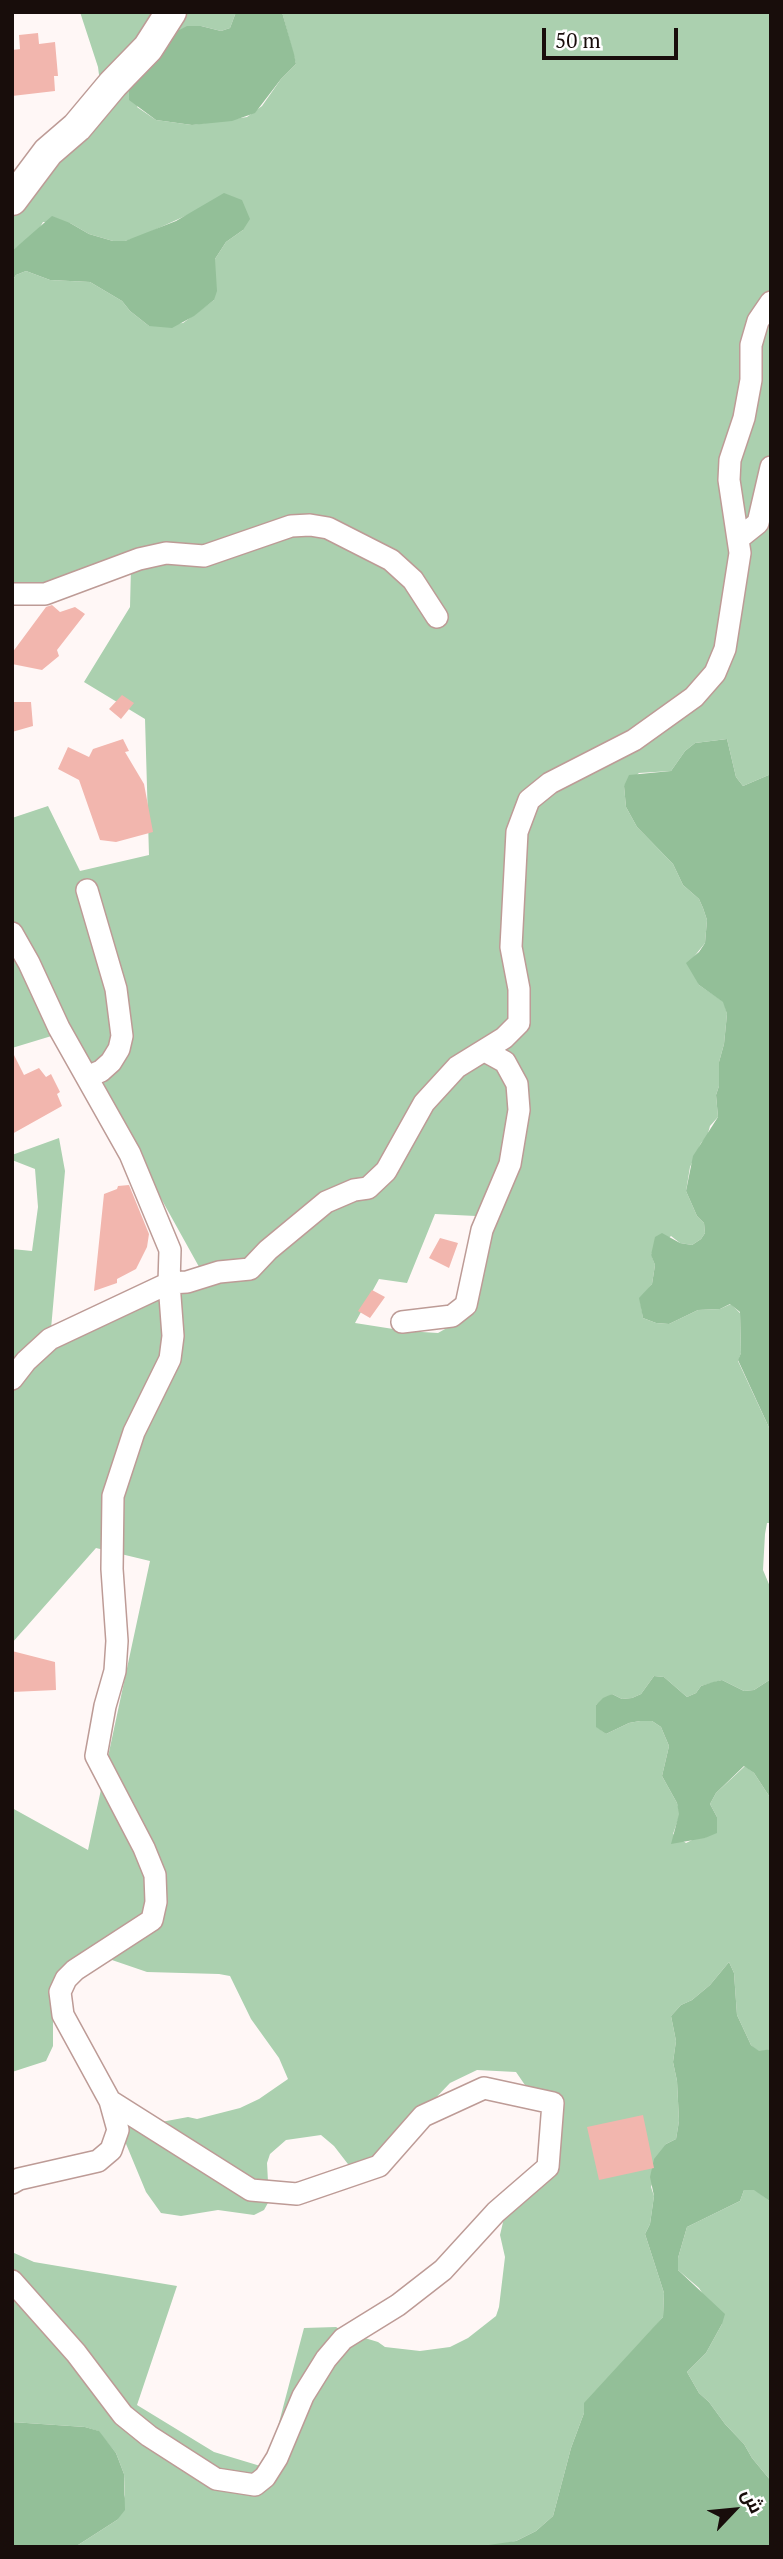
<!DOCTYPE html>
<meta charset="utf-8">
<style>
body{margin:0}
#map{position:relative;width:783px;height:2559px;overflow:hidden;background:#fff7f6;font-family:"PT Serif",Cairo,serif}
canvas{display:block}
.frame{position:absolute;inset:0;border:14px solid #180d0b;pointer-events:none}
.north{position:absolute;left:699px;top:2475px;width:70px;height:70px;-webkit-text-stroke:5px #fff;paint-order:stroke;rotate:64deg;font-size:19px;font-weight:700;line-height:28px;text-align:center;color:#180d0b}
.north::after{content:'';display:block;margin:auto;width:24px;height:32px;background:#180d0b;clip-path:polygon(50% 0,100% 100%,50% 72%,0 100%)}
.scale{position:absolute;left:542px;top:28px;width:136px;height:32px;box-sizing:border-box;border:4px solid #180d0b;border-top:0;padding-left:9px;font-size:21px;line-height:24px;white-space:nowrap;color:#180d0b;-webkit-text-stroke:5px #fff;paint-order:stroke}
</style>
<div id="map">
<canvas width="783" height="2559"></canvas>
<div class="frame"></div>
<div class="north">ش</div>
<div class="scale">50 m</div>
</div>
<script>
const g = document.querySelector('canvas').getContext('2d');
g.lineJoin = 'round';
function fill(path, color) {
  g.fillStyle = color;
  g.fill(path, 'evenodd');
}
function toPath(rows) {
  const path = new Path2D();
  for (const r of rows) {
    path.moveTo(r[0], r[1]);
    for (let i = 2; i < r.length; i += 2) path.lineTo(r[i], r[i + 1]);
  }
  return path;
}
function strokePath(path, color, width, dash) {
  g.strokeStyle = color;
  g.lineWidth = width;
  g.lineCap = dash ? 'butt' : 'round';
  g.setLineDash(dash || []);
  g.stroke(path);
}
const green = toPath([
 [80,12,236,12,230,28,221,31,201,26,137,107,156,120,192,125,247,117,262,106,281,79,296,64,282,12,771,12,771,774,743,786,736,777,727,739,695,743,685,751,671,771,639,773,624,786,626,807,637,827,673,864,683,885,699,899,703,908,707,920,705,943,693,958,699,985,724,1002,727,1014,724,1044,719,1062,719,1086,716,1095,718,1117,710,1126,707,1137,701,1143,690,1167,686,1191,697,1216,704,1223,705,1233,701,1239,692,1245,680,1243,671,1236,651,1254,655,1265,652,1284,640,1299,643,1318,656,1323,669,1324,698,1310,720,1309,731,1304,740,1313,741,1353,738,1361,771,1432,771,1523,767,1523,765,1534,763,1570,771,1589,771,1679,754,1690,744,1691,722,1680,701,1686,696,1693,687,1697,664,1677,654,1676,641,1694,632,1698,622,1699,612,1694,596,1705,596,1726,606,1734,629,1723,640,1721,652,1721,661,1727,669,1746,662,1776,677,1803,680,1814,673,1834,686,1843,696,1838,705,1838,717,1817,710,1804,716,1793,745,1766,754,1773,771,1799,771,2049,759,2052,751,2045,737,2015,734,1973,729,1962,710,1985,692,2000,681,2005,671,2016,676,2041,673,2062,677,2081,679,2121,676,2139,666,2144,651,2187,654,2196,650,2224,645,2234,664,2293,663,2317,584,2413,571,2448,553,2516,536,2531,516,2541,498,2545,75,2547,117,2520,125,2495,124,2474,116,2453,98,2431,85,2427,12,2422,12,2252,34,2262,177,2286,137,2405,214,2452,267,2468,304,2328,336,2327,345,2332,378,2342,385,2347,420,2351,450,2347,468,2338,496,2316,499,2307,505,2257,500,2235,504,2218,534,2175,556,2130,516,2072,477,2070,450,2083,379,2157,351,2168,334,2146,321,2135,286,2140,270,2154,267,2163,269,2201,264,2210,254,2215,218,2210,181,2216,161,2213,146,2192,119,2127,125,2119,145,2125,188,2117,197,2119,240,2108,259,2099,288,2079,279,2058,251,2019,230,1976,219,1974,147,1972,109,1959,65,1974,53,1999,53,2046,46,2061,12,2072,12,1808,88,1850,150,1561,96,1548,12,1643,12,1249,32,1251,38,1207,35,1169,12,1160,12,1155,59,1138,65,1171,51,1329,203,1274,68,1031,12,1048,12,818,48,806,80,871,149,855,145,719,84,682,130,607,131,567,12,601,12,281,16,275,26,271,50,280,90,282,122,301,130,311,149,326,183,323,214,300,215,259,226,242,243,230,194,212,139,237,125,241,113,241,89,234,70,223,43,222,38,231,12,251,12,212,101,90,98,67],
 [435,1214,476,1216,454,1324,438,1333,406,1331,355,1323,379,1279,407,1283],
 [754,2189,771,2202,771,2481,752,2458,744,2444,725,2424,709,2402,699,2393,687,2372,706,2353,722,2324,699,2288,678,2270,678,2258,687,2227,740,2201,744,2190]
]);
const forest = toPath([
 [236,12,282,12,294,54,296,64,281,79,255,113,232,121,192,125,156,120,129,100,129,88,168,36,187,26,201,26,221,31,230,28],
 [224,193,242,200,250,219,243,230,226,242,215,259,217,291,214,300,194,316,172,328,149,326,130,311,122,301,90,282,50,280,26,271,16,275,12,281,12,251,52,216,70,223,89,234,113,241,125,241,176,221],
 [727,739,736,777,743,786,771,774,771,1432,738,1360,741,1353,740,1312,730,1304,720,1309,698,1310,669,1324,656,1323,643,1318,639,1298,652,1284,655,1265,651,1255,655,1237,662,1233,680,1243,692,1245,701,1239,705,1233,704,1223,697,1216,686,1191,693,1156,718,1117,716,1095,719,1086,719,1062,724,1044,727,1014,723,1002,699,985,686,963,699,952,705,943,707,920,703,908,699,899,683,885,673,864,637,827,626,807,624,786,629,775,671,771,685,751,695,743],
 [654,1676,664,1677,687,1697,696,1693,701,1686,713,1682,722,1680,744,1691,754,1690,771,1679,771,1799,754,1773,744,1766,716,1793,710,1804,717,1817,717,1833,705,1838,671,1844,679,1814,677,1803,662,1776,669,1746,661,1727,652,1721,640,1721,629,1723,606,1734,596,1727,596,1705,603,1698,612,1694,622,1699,632,1698,641,1694],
 [729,1962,734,1973,737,2015,751,2045,759,2051,771,2049,771,2202,754,2190,744,2190,740,2201,687,2227,678,2258,678,2270,725,2314,722,2324,706,2353,687,2372,699,2393,709,2402,725,2424,744,2444,752,2458,771,2481,771,2547,475,2547,516,2541,536,2531,553,2516,571,2448,584,2413,584,2403,663,2317,664,2293,645,2234,650,2224,654,2196,650,2177,654,2159,666,2144,676,2139,679,2121,677,2081,673,2062,676,2041,671,2016,681,2005,692,2000,710,1985],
 [12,2422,85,2427,99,2431,116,2453,124,2474,125,2510,117,2520,75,2547,12,2547]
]);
const building = toPath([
 [38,33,39,44,55,42,58,76,54,76,55,91,12,96,12,50,20,49,19,35],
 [52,605,60,612,75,607,85,614,57,650,59,656,42,670,12,664,12,653,46,607],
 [122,695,134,703,121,719,109,709],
 [12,702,31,702,33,726,12,732],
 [123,739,129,751,125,752,144,784,153,832,116,842,100,840,79,780,58,769,68,747,89,757,93,749],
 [12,1051,24,1075,39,1068,46,1077,51,1074,60,1092,57,1094,62,1106,12,1134],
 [129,1185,149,1234,147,1247,136,1269,117,1279,117,1283,94,1291,104,1194,117,1189,118,1186],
 [440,1238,458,1243,449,1268,429,1258],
 [372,1290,385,1297,370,1318,358,1311],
 [12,1651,55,1662,56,1690,12,1692],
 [643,2115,654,2168,599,2180,587,2127]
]);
const street = toPath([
 [738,539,758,523,771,467],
 [12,594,45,594,139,559,166,553,204,556,291,526,310,525,328,528,391,560,413,580,437,617],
 [87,890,116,989,122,1036,119,1049,111,1062,101,1071,87,1077],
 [12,933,29,963,59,1028,130,1154,170,1250,169,1283,50,1339,26,1361,12,1379],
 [402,1322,452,1316,466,1305,482,1230,510,1164,519,1110,517,1084,505,1062,485,1051],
 [12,2183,19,2179,98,2161,111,2150,118,2130,110,2101,63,2015,60,1992,66,1979,75,1970,152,1920,156,1902,155,1875,144,1848,96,1756,105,1706,115,1671,117,1641,112,1569,113,1496,134,1432,170,1359,173,1336,169,1283,187,1282,219,1272,250,1269,268,1250,326,1202,354,1190,368,1188,386,1171,424,1103,457,1067,504,1038,519,1023,519,989,511,947,517,832,529,800,550,783,634,740,694,697,715,673,725,649,740,553,729,480,730,460,744,418,751,380,751,345,758,321,771,302],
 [12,2281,76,2353,123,2415,149,2436,216,2479,255,2485,265,2477,277,2458,303,2396,326,2359,343,2339,398,2305,443,2270,496,2212,548,2167,553,2103,484,2088,423,2116,379,2166,297,2194,251,2190,110,2101]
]);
const secondary = toPath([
 [12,200,48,152,77,127,113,84,148,48,171,12]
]);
fill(green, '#abd0af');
fill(forest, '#93bf98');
fill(building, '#f2b6ae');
strokePath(street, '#bd9b96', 24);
strokePath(secondary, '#bd9b96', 33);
strokePath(street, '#fff', 21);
strokePath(secondary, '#fff', 30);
</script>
